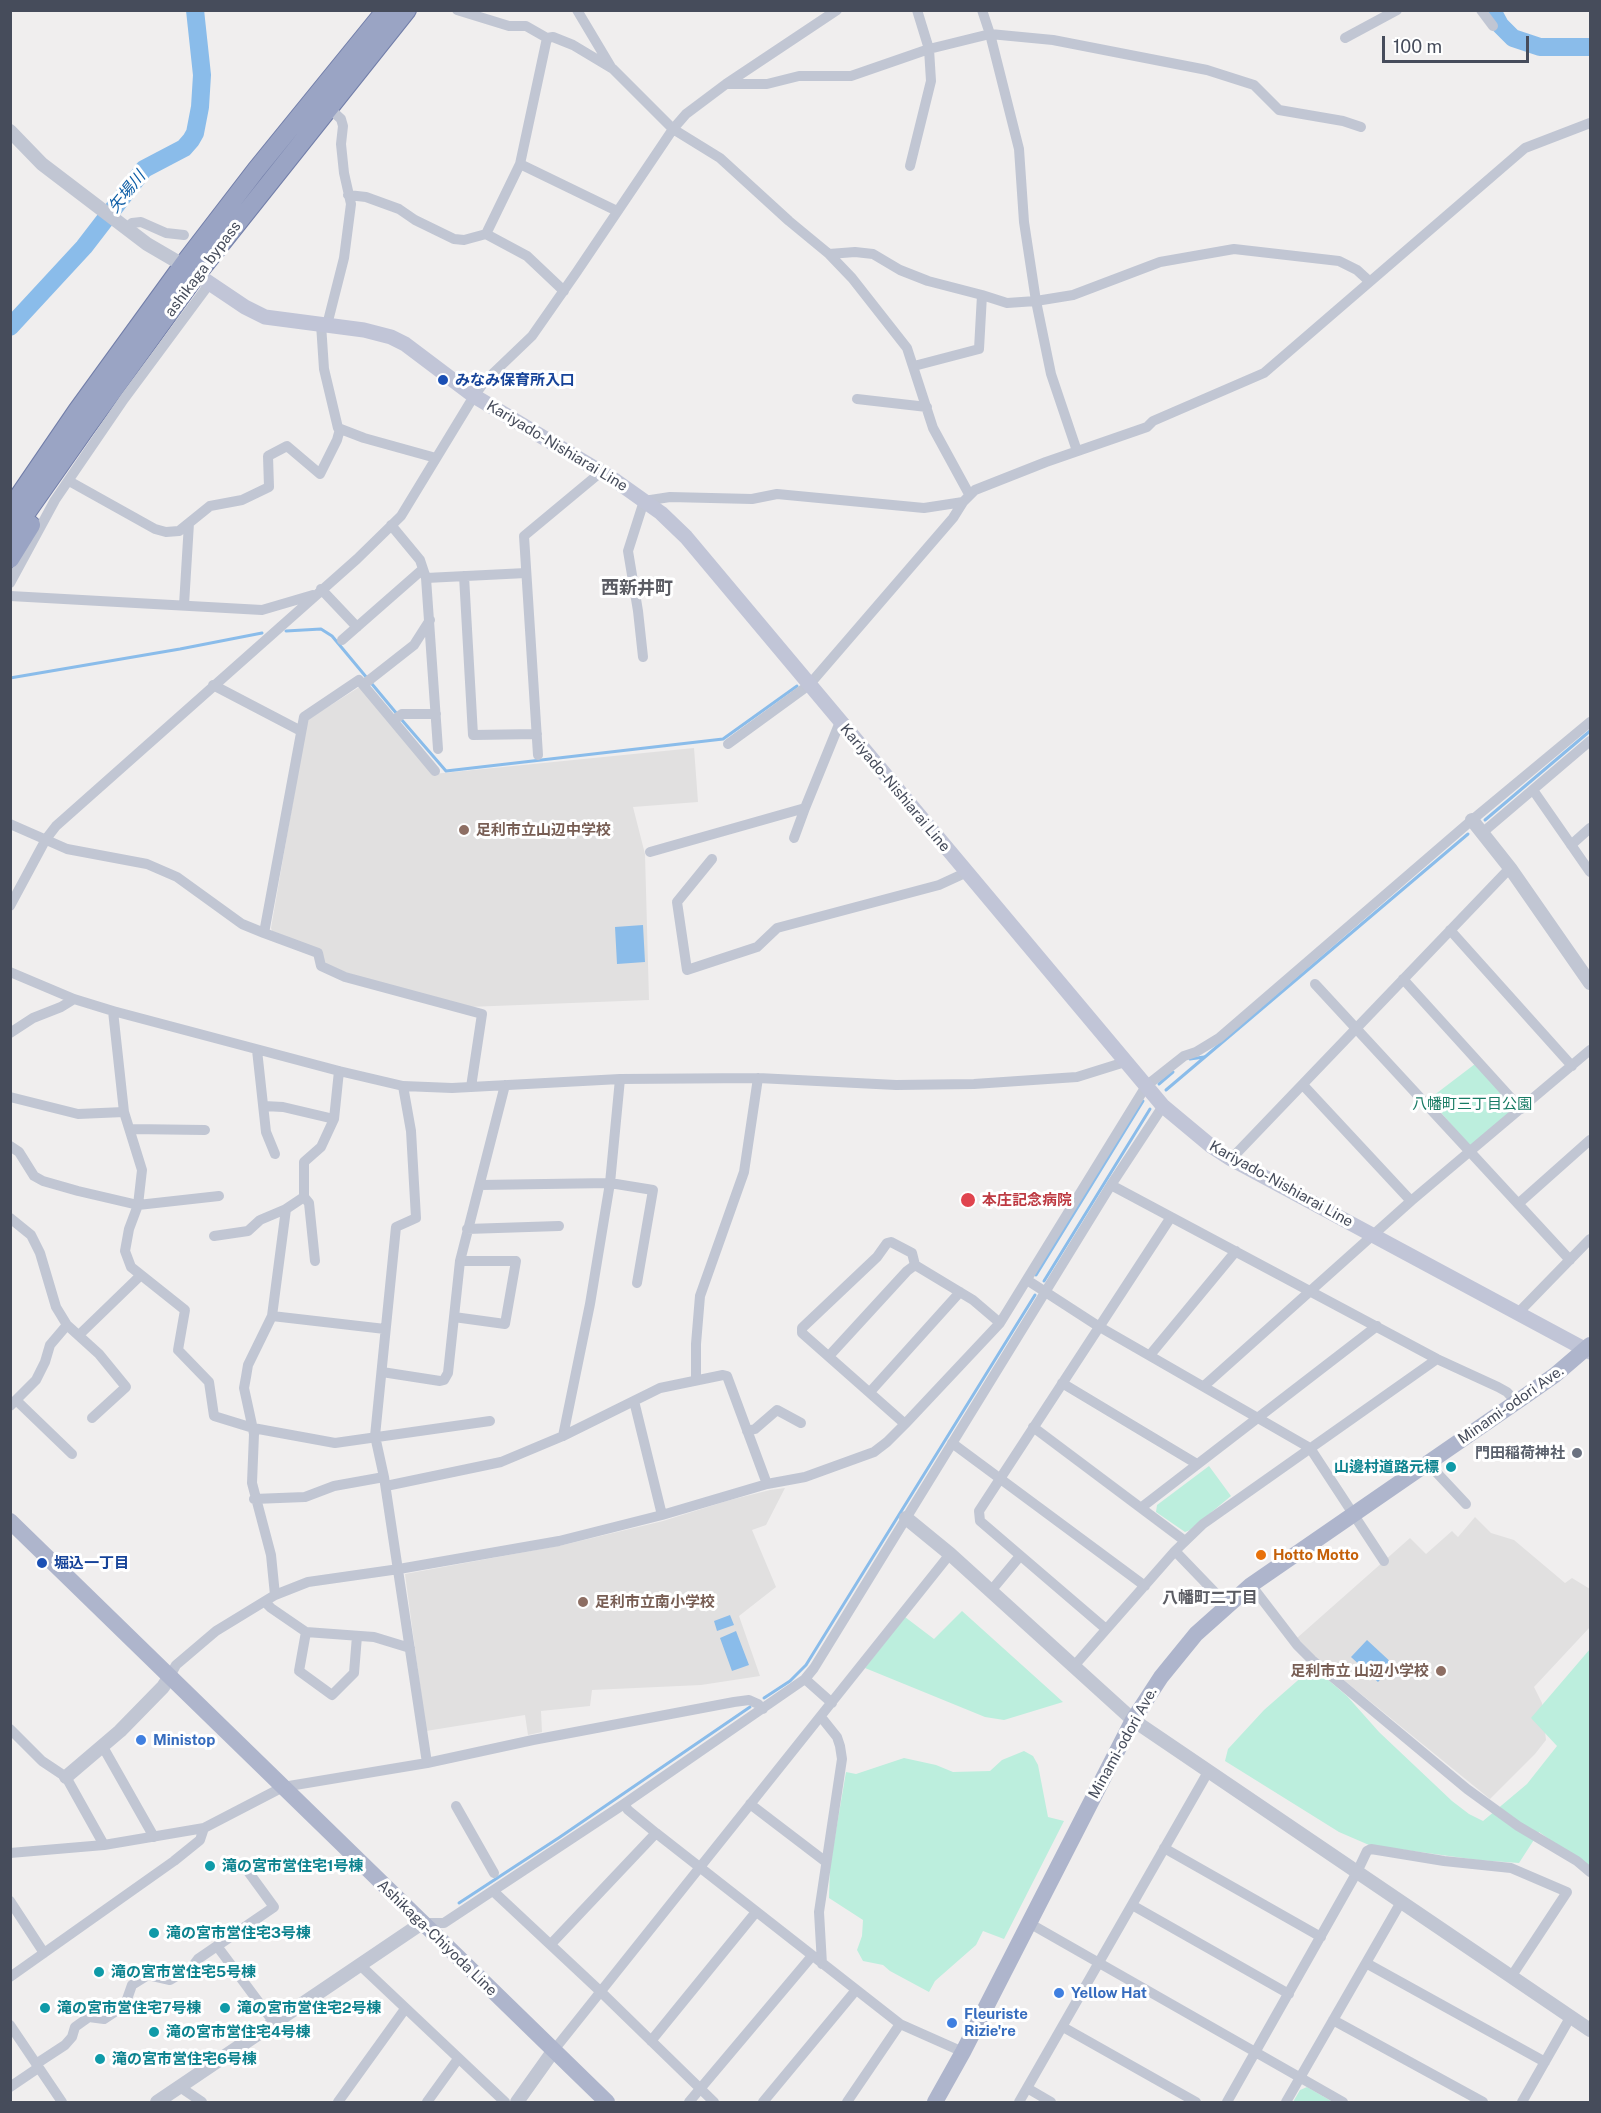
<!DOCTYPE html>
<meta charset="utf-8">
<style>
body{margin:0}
#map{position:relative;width:1601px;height:2113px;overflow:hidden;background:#f0eeee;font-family:"Public Sans",sans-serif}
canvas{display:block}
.frame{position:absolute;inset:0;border:12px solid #464c5b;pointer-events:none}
.scale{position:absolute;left:1382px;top:36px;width:147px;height:27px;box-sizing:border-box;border:3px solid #464c5b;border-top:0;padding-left:8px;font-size:18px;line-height:21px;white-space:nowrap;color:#464c5b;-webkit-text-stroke:4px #fff;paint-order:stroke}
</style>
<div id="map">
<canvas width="1601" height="2113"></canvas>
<div class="frame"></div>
<div class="scale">100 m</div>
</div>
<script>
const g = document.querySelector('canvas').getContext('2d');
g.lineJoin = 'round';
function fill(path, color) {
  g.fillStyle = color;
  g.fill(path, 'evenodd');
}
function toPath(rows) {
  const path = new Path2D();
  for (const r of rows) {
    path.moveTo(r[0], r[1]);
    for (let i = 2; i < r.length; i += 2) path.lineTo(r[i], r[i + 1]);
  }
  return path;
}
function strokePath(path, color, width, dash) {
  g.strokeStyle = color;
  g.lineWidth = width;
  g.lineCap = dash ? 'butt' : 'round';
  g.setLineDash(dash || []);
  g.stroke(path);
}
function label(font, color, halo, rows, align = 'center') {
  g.font = font + ' "Public Sans","Noto Sans JP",sans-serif';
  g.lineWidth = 6;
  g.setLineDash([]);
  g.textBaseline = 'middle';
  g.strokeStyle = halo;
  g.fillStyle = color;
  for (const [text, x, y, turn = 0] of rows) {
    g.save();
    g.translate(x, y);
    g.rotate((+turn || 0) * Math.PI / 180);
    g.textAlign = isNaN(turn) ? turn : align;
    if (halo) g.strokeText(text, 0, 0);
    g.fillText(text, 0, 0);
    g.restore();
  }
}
const education = toPath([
 [361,686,433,774,694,748,698,802,633,807,645,854,649,1000,468,1007,340,971,324,964,321,950,272,931,271,928,307,720],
 [785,1488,766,1525,752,1530,776,1587,739,1616,760,1676,701,1685,592,1690,590,1706,541,1711,542,1732,528,1735,525,1715,426,1731,405,1574,563,1545,663,1521,730,1500,770,1490],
 [1475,1517,1491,1533,1514,1540,1565,1583,1572,1578,1590,1589,1590,1627,1534,1687,1542,1703,1546,1740,1535,1754,1490,1799,1313,1655,1297,1638,1410,1538,1426,1554,1452,1531,1458,1537]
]);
const green = toPath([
 [1475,1064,1515,1109,1471,1147,1429,1099],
 [1209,1466,1231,1496,1190,1530,1185,1532,1156,1512,1157,1505],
 [962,1611,1063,1702,1004,1720,985,1717,865,1668,905,1617,934,1639],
 [1590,1649,1590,1868,1539,1832,1519,1863,1478,1860,1369,1845,1339,1832,1225,1761,1228,1749,1264,1710,1313,1667,1347,1696,1379,1732,1452,1801,1469,1814,1483,1821,1527,1784,1557,1746,1531,1718],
 [1024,1751,1033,1756,1038,1765,1048,1817,1064,1821,1004,1939,983,1931,976,1945,935,1981,929,1992,890,1971,883,1965,863,1961,857,1950,862,1936,863,1920,829,1898,830,1866,846,1772,856,1774,904,1758,936,1765,953,1772,990,1771,1002,1760],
 [1307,2087,1333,2102,1293,2102,1300,2090]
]);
const water = toPath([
 [643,925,645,962,617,964,615,927],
 [730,1615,734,1625,717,1631,714,1621],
 [736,1631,749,1665,732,1671,720,1638],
 [1367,1640,1394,1665,1378,1682,1351,1657]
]);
const stream = toPath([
 [286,631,321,629,332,636,397,714],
 [10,678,180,649,262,633],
 [401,719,446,771,723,739,797,686],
 [1485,820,1590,731],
 [1190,1059,1204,1057],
 [1159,1084,1173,1072],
 [1166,1090,1468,834],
 [1036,1275,1143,1101],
 [1044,1281,1150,1109],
 [764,1698,790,1681,806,1665,1035,1295],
 [459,1903,560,1837,750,1707]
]);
const river = toPath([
 [1492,10,1500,25,1513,38,1540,47,1590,47],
 [10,327,84,247,144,169,184,148,191,140,195,133,200,107,202,75,195,10]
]);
const minor = toPath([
 [457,10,509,26,526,26,547,38,553,37,573,45,613,69,673,129,720,158,789,221,829,254,852,278,907,348,933,428,969,494],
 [577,10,611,67],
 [982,10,990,34,1019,149,1024,222,1036,301,1051,374,1077,451],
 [1481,10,1493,26],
 [1345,38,1397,10],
 [727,84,767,84,799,76,851,76,929,49,990,34,1053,40,1207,70,1254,85,1279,110,1343,121,1361,127],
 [520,164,617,211],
 [910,166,931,81,929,49,917,10],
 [348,195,366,197,399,209,415,220,454,239,464,240,486,234,527,256,564,291],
 [127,228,132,223,141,222,166,233,184,235],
 [486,234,520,164,547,38],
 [829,254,855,252,873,254,900,270,928,281,982,295,979,349,914,366],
 [982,295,1007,303,1036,301,1073,295,1160,262,1234,249,1339,261,1357,270,1369,281],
 [321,324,324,369,338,428,364,438,436,458],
 [327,325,344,258,351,204,344,173,341,144,343,126,341,119,329,108],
 [857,399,927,407],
 [69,481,155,529,166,532,179,531,210,506,242,500,269,487,268,456,287,446,320,474,337,440,340,429],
 [391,525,420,560,426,578,438,749],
 [464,576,473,735,537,734],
 [426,578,526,573],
 [10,583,55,500,124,399,210,283],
 [321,589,357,627],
 [10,596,262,610,313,595],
 [184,605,189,523],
 [342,640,423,569],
 [643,657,638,611,628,551,644,501,670,497,752,499,777,494,924,508,963,502],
 [213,685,301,731],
 [363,685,414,645,430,620],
 [393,721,402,714,436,714],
 [728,744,809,685,953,518,963,502,975,490,1046,462,1147,427,1153,421,1264,373,1525,148,1590,123],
 [538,755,524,536,601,472],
 [1533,790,1590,872],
 [10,824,67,849,147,864,177,877,242,924,264,933,318,953,321,966,345,977,482,1014,471,1087],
 [1482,833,1590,741],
 [794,838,805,808],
 [1571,845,1590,828],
 [650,852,805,808,840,722],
 [712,859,677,902,687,970,757,947,777,928,939,885,965,873],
 [10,906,46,839,56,826,357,559,401,516,474,396,485,381,532,336,576,273,673,129,686,114,726,84,837,10],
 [1450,930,1572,1066],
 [264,933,304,717,359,680,435,771],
 [10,972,74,999,113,1011,339,1071,403,1086,452,1088,620,1079,758,1078,896,1085,974,1084,1077,1077,1125,1062],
 [1403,979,1521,1109],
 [1315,984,1570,1260],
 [113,1011,124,1112,142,1170,138,1205,129,1229,125,1251,131,1267,185,1310,178,1350,209,1382,214,1416,253,1428,335,1443,490,1421],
 [10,1033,33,1018,61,1007,74,999],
 [257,1050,266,1132,275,1154],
 [1303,1085,1411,1201],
 [403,1086,411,1131,416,1218,396,1227,375,1436,384,1477,427,1763],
 [10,1097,78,1114,124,1112],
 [264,1106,283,1107,334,1119],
 [130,1129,205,1130],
 [10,1146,19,1152,34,1176,43,1181,78,1191,138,1205,219,1196],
 [1231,1159,1510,868],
 [480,1185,610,1183,653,1190,637,1283],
 [1111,1185,1437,1359,1498,1387,1507,1392,1516,1402],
 [304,1197,309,1203,315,1261],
 [1518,1204,1590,1140],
 [10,1218,31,1235,40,1253,56,1307,67,1325,99,1354,126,1387,92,1418],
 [467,1229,559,1226],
 [214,1236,248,1231,260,1220,286,1209],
 [1027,1280,1098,1326,1310,1448,1384,1561],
 [1518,1313,1590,1239],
 [272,1316,385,1329],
 [454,1317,505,1324,516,1261,460,1261],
 [79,1335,141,1275],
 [1150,1355,1236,1251],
 [829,1356,907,1271,915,1265],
 [382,1372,440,1381,444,1380,448,1373,460,1261,505,1085],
 [696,1380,696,1344,700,1296,744,1172,758,1078],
 [1062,1383,1197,1464],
 [1204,1386,1411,1201,1590,1050],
 [870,1392,960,1292],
 [17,1401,72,1454],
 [634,1401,662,1515],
 [10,1406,36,1380,45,1362,50,1345,67,1325],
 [905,1424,802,1333,802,1328,877,1257,887,1243,891,1242,912,1253,915,1265,973,1300,1000,1323],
 [1033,1427,1185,1541],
 [747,1431,755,1429,777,1410,801,1423],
 [563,1436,590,1304,610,1183,620,1079],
 [952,1443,1145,1586],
 [1431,1462,1437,1473,1466,1504],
 [386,1486,501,1462,563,1436,660,1388,723,1375,727,1376,767,1484],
 [254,1499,305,1497,334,1486,384,1477],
 [1142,1507,1377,1326],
 [1175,1551,1227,1605],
 [1251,1585,1297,1645,1312,1660,1467,1789,1518,1826,1577,1861,1590,1872],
 [990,1592,1020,1556],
 [275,1595,271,1555,252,1483,254,1434,244,1388,246,1377,248,1365,272,1316,286,1209,304,1197,304,1162,321,1147,334,1119,339,1071],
 [265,1602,271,1608,306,1632,374,1637,410,1648],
 [1106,1629,980,1521,979,1511,1171,1217],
 [306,1632,299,1671,332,1695,354,1673,357,1636],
 [1074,1666,1175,1551,1203,1524,1437,1359],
 [170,1676,176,1665,216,1631,275,1595,308,1582,399,1569,559,1541,662,1515,767,1484,805,1477,874,1452,887,1442,905,1424,1000,1323,1146,1086,1184,1056,1196,1052,1219,1038,1472,820,1590,722],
 [805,1679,832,1703],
 [821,1717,837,1737,840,1746,842,1759,819,1912,822,1964],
 [10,1729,42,1761,66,1777,104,1845],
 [103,1747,154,1837],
 [624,1804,628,1810,656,1833,900,2024,963,2052],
 [750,1804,826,1862],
 [456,1806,494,1873],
 [1164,1848,1321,1937],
 [10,1853,104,1845,204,1828,283,1787,427,1763,533,1740,734,1702,749,1700,758,1704,763,1709],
 [493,1891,601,1992,714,2102],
 [10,1901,44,1953],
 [1132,1905,1289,1994],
 [422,1923,444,1923,624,1804,805,1679,814,1668,1111,1185,1163,1106],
 [1029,1923,1343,2102],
 [551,1944,656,1833],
 [217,1946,275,2024],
 [1366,1963,1545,2062],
 [361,1966,505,2102],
 [10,1977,174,1861,200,1840,204,1828],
 [1333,2020,1483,2102],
 [10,2025,62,2102],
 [1063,2027,1196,2102],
 [651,2041,756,1912],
 [554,2050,950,1554],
 [36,2064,65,2045,72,2037,75,2027,89,2017,104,2019,122,2007,126,2002,132,1985,148,1975,170,1980,192,1967,198,1959,274,1907,247,1870],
 [10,2087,38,2068],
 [180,2087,202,2102],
 [1027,2088,1051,2102],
 [338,2102,405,2009],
 [427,2102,458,2059],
 [689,2102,812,1956],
 [763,2102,856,1990],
 [847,2102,900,2024],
 [1019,2102,1208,1772],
 [1227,2102,1357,1872,1367,1851,1371,1849,1444,1861,1511,1868,1567,1892,1511,1977],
 [1286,2102,1401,1902],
 [1522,2102,1571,2016]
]);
const tertiary = toPath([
 [10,131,42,164,147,244,183,265],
 [1472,820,1510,868,1590,983],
 [906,1518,950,1554,1133,1720,1590,2030],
 [66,1777,120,1731,163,1687,170,1676],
 [157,2102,422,1923],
 [517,2102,554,2050]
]);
const secondary = toPath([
 [187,268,245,307,265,317,364,330,391,337,405,344,474,396,616,481,661,513,686,537,1163,1106,1211,1146,1231,1159,1590,1352]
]);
const primary = toPath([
 [10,1521,607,2102],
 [935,2102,963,2052,1133,1720,1161,1677,1196,1634,1251,1585,1528,1394,1555,1375,1590,1345]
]);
const trunk = toPath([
 [10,509,77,411,183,265,256,170,386,10],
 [10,536,85,429,197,274,407,10],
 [10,559,31,525]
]);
const markers = [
 [443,380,6,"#1a4fb4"],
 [464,830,6,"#8d6e63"],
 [968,1200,8,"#e0444e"],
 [1577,1453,6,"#6b7280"],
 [1451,1467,6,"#0f9aa8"],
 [1261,1555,6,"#e8710a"],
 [42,1563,6,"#1a4fb4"],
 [583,1602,6,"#8d6e63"],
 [1441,1671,6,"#8d6e63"],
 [141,1740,6,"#3f7fe0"],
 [210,1866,6,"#0f9aa8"],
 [154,1933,6,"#0f9aa8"],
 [99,1972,6,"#0f9aa8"],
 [1059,1993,6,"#3f7fe0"],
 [45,2008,6,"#0f9aa8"],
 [225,2008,6,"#0f9aa8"],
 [952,2023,6,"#3f7fe0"],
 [154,2032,6,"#0f9aa8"],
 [100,2059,6,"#0f9aa8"]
];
const streetNames = [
 ["ashikaga bypass",203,269,-53],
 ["Kariyado-Nishiarai Line",557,446,31],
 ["Kariyado-Nishiarai Line",895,788,50],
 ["Kariyado-Nishiarai Line",1281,1184,29],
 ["Minami-odori Ave.",1511,1405,-35],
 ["Minami-odori Ave.",1123,1743,-61],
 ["Ashikaga-Chiyoda Line",437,1938,44]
];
const transitNames = [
 ["みなみ保育所入口",455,380],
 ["堀込一丁目",54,1563]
];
const educationNames = [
 ["足利市立山辺中学校",476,830],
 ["足利市立南小学校",595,1602],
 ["足利市立 山辺小学校",1429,1671,"right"]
];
const parkNames = [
 ["八幡町三丁目公園",1472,1104]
];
const healthNames = [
 ["本庄記念病院",982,1200]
];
const worshipNames = [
 ["門田稲荷神社",1565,1453]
];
const cultureNames = [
 ["山邊村道路元標",1439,1467,"right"],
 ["滝の宮市営住宅1号棟",222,1866],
 ["滝の宮市営住宅3号棟",166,1933],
 ["滝の宮市営住宅5号棟",111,1972],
 ["滝の宮市営住宅7号棟",57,2008],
 ["滝の宮市営住宅2号棟",237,2008],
 ["滝の宮市営住宅4号棟",166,2032],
 ["滝の宮市営住宅6号棟",112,2059]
];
const foodNames = [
 ["Hotto Motto",1273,1555]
];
const shopNames = [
 ["Ministop",153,1740],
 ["Yellow Hat",1071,1993],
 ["Fleuriste",964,2014],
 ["Rizie're",964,2031]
];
const waterNames = [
 ["矢場川",127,192,-51]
];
const neighbourhoodNames = [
 ["八幡町二丁目",1210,1598]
];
const quarterNames = [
 ["西新井町",637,588]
];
fill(education, '#e1e0e0');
fill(green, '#bceedd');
fill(water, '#8abcea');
strokePath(stream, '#8abcea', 3);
strokePath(river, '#8abcea', 18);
strokePath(trunk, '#717da8', 20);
strokePath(minor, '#c1c6d3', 10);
strokePath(tertiary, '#c1c6d3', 14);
strokePath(secondary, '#c1c5d7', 15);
strokePath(primary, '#aeb5cc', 16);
strokePath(trunk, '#9aa4c4', 18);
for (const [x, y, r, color] of markers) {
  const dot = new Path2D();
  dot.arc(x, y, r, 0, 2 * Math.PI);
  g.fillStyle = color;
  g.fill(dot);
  strokePath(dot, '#fff', 2);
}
label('15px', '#464c5b', '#fff', streetNames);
label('bold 15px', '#164399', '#fff', transitNames, 'left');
label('bold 15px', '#785e54', '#fff', educationNames, 'left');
label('15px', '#187b64', '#fff', parkNames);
label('bold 15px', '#be3a42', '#fff', healthNames, 'left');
label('bold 15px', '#5b616d', '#fff', worshipNames, 'right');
label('bold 15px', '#0d838f', '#fff', cultureNames, 'left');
label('bold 15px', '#c56008', '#fff', foodNames, 'left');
label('bold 15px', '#366cbe', '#fff', shopNames, 'left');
label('italic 16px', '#0e5ea6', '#fff', waterNames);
label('bold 16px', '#5b5c63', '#fff', neighbourhoodNames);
label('bold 18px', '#5b5c63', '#fff', quarterNames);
</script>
